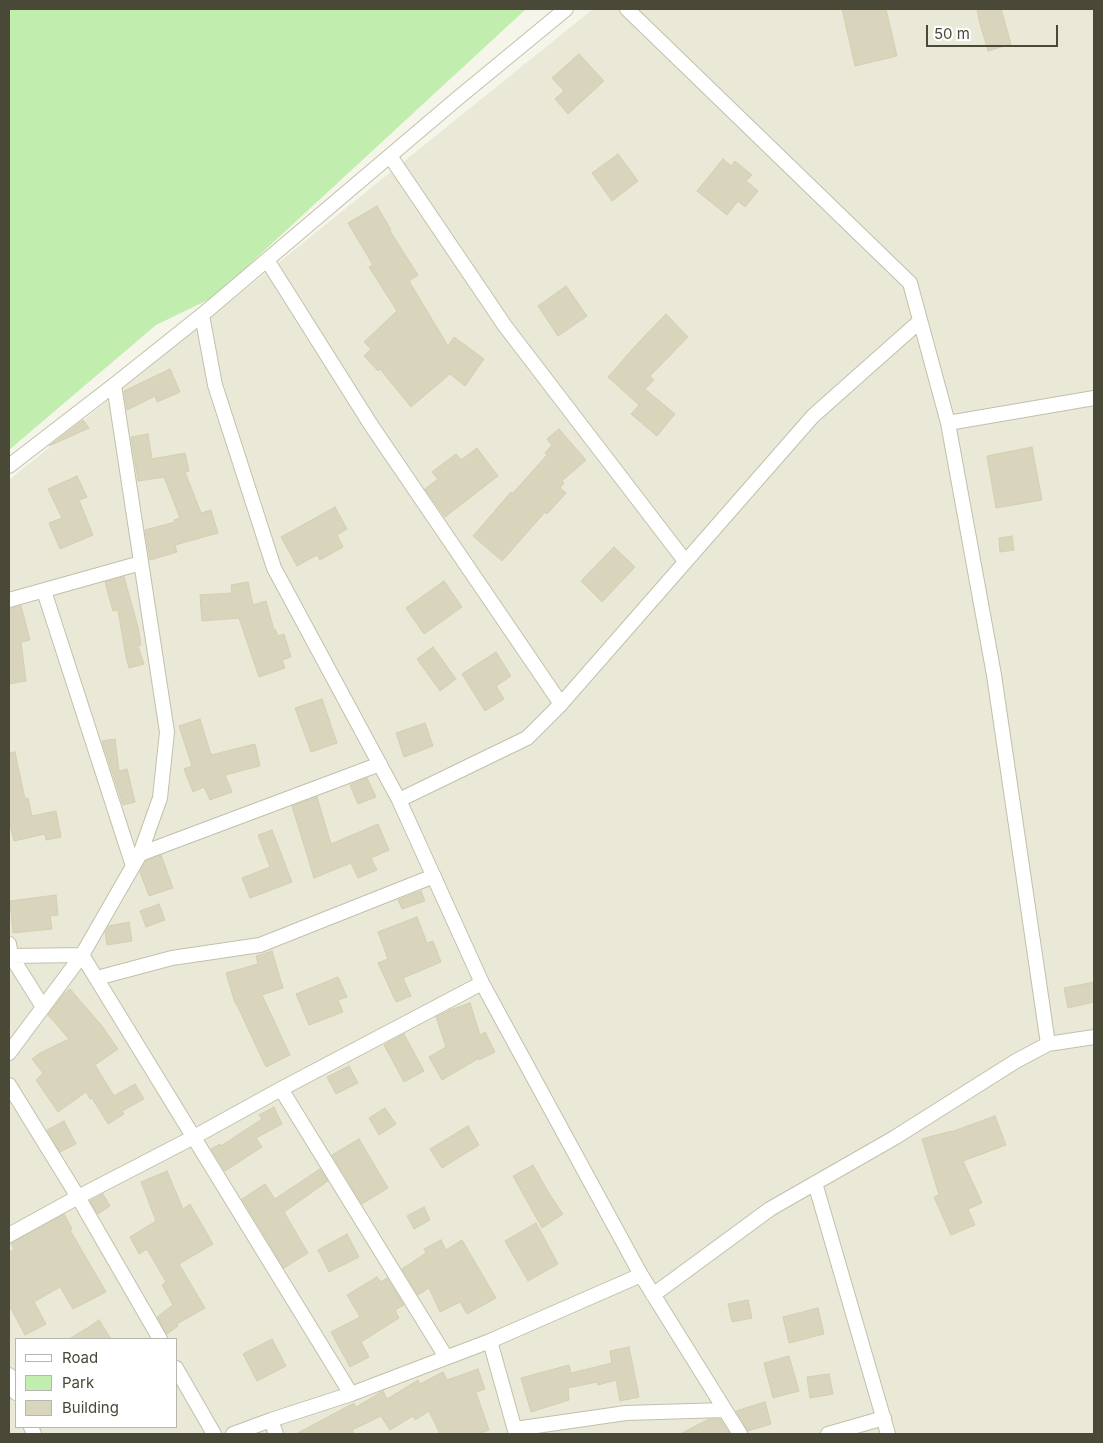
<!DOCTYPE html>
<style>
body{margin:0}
#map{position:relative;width:1103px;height:1443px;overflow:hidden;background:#f6f5e9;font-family:Inter,sans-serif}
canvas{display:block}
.frame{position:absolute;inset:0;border:10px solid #4a4836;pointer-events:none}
.legend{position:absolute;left:15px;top:1338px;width:162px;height:90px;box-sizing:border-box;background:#fff;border:1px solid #b7b6af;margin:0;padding:6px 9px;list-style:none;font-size:15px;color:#4a4836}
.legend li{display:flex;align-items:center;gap:10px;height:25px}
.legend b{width:25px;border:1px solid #b7b6af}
.scale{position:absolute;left:926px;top:25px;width:132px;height:22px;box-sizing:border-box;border:2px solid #4a4836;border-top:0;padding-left:6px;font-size:15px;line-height:18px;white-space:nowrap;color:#4a4836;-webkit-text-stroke:4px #fff;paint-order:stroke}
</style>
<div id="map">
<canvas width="1103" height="1443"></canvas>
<div class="frame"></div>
<ul class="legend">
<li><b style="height:6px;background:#fff"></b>Road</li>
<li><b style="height:14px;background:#c1edaf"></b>Park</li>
<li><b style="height:14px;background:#d9d5bd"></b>Building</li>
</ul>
<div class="scale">50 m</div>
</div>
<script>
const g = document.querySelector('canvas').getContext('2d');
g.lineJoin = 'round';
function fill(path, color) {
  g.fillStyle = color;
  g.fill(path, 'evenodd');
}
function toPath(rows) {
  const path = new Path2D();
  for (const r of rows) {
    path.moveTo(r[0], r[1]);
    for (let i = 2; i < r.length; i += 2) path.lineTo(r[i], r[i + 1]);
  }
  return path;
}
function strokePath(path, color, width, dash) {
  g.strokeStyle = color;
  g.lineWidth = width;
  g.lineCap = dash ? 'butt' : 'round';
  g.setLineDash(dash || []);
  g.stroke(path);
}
const residential = toPath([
 [593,9,1094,9,1094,1434,9,1434,9,480],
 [16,1339,176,1339,176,1427,16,1427]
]);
const green = toPath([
 [9,9,526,9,214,297,156,325,9,450]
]);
const building = toPath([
 [842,9,886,9,897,56,855,66,842,9],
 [977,9,1001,9,1011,44,988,51,979,20,977,9],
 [579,54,604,81,568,114,555,99,564,91,552,78,579,54],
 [618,154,638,181,612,201,592,173,618,154],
 [723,159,731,166,735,161,752,175,746,181,758,191,745,207,738,201,727,215,697,191,723,159],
 [377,206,391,230,390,231,418,275,409,281,448,346,454,337,484,359,465,386,450,374,411,407,380,369,378,371,364,356,371,349,364,342,397,311,369,267,373,265,348,223,377,206],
 [566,286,587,316,558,336,538,306,566,286],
 [666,314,688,337,650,376,654,380,645,389,675,414,657,436,631,414,639,405,608,377,637,344,666,314],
 [170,369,180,392,157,402,155,396,127,410,124,391,170,369],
 [83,420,89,428,49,446,83,420],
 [559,429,586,460,562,481,564,483,560,488,566,493,547,514,545,512,502,561,473,536,511,492,512,494,547,455,545,453,552,445,547,439,559,429],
 [148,434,152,459,185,453,189,471,185,472,201,513,211,510,218,533,175,545,177,552,150,560,145,530,175,522,174,520,180,518,164,477,138,481,131,437,148,434],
 [1032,447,1042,500,996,508,987,456,1032,447],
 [477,448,498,476,445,517,425,489,438,479,432,472,456,454,461,460,477,448],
 [77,476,87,497,79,500,93,535,60,549,49,523,62,518,48,489,77,476],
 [335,507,347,529,337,535,343,547,320,560,317,555,297,566,281,537,335,507],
 [1012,536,1014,550,1000,552,999,538,1012,536],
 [614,547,635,567,602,602,581,581,614,547],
 [124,577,138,627,141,645,138,646,144,664,129,668,126,657,118,610,113,611,105,582,124,577],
 [444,581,462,607,424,634,406,608,444,581],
 [248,582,253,605,266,601,274,630,275,629,278,636,284,634,291,657,282,660,285,668,259,677,239,618,202,621,200,595,232,593,231,585,248,582],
 [21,606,30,640,21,642,26,681,9,684,9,609,21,606],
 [433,647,456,679,440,691,417,659,433,647],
 [496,652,511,676,496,686,504,699,485,711,462,674,496,652],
 [322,699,337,743,311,752,295,708,322,699],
 [200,719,211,755,255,744,260,766,225,775,232,792,210,800,204,787,193,792,184,769,192,766,179,726,200,719],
 [425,723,433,746,404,757,396,733,425,723],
 [115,739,119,771,127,769,135,802,123,805,102,741,115,739],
 [15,752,25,799,28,798,32,816,56,811,61,837,46,840,45,834,14,841,9,820,9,753,15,752],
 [367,778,376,797,358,804,350,785,367,778],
 [317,797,331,844,378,824,389,850,371,858,377,870,358,878,351,863,314,878,292,806,317,797],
 [272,830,292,882,250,898,242,878,270,867,258,835,272,830],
 [161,855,173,888,149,896,140,872,146,861,161,855],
 [421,891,425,901,402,909,398,900,421,891],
 [56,895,58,915,50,916,52,929,13,933,10,901,56,895],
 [159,904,165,920,146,927,140,911,159,904],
 [417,917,427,943,433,941,441,962,403,978,411,996,396,1002,378,963,388,959,378,932,417,917],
 [129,922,132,941,107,945,105,932,109,926,129,922],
 [272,951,283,988,262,995,290,1055,266,1067,236,1003,235,1003,226,973,258,964,256,956,272,951],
 [338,977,347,997,338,1000,343,1012,309,1025,296,994,338,977],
 [1094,982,1094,1002,1068,1008,1064,988,1094,982],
 [70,989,102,1026,118,1049,95,1065,114,1096,135,1084,144,1099,122,1111,124,1114,108,1124,92,1098,90,1099,86,1092,58,1112,36,1080,43,1073,32,1059,40,1053,69,1039,48,1015,64,994,70,989],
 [470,1003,480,1035,485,1032,495,1052,479,1060,479,1058,442,1080,429,1057,446,1047,436,1017,450,1010,470,1003],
 [404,1034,424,1071,404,1082,384,1045,404,1034],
 [349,1066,358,1083,336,1094,327,1077,349,1066],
 [274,1107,282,1124,256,1138,262,1147,225,1171,211,1149,220,1144,221,1146,262,1119,259,1115,274,1107],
 [385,1108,396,1124,379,1135,369,1118,385,1108],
 [995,1116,1006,1145,963,1161,982,1203,968,1209,975,1225,951,1235,934,1197,939,1195,922,1139,951,1131,951,1132,995,1116],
 [64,1121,76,1144,60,1152,47,1130,64,1121],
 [468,1126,479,1145,442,1168,430,1149,468,1126],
 [359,1139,388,1188,362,1204,332,1155,359,1139],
 [533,1165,550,1195,563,1214,542,1228,513,1176,533,1165],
 [320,1169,328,1181,284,1212,308,1253,284,1268,242,1199,265,1184,275,1199,320,1169],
 [167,1171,183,1209,190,1204,213,1244,179,1264,205,1308,177,1324,178,1326,167,1334,157,1317,173,1305,162,1285,166,1282,147,1249,139,1254,130,1237,156,1221,141,1182,167,1171],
 [103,1194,110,1206,98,1214,90,1201,103,1194],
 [424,1207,430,1220,414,1229,407,1216,424,1207],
 [64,1214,72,1229,70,1230,106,1292,73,1309,60,1287,34,1302,46,1324,25,1335,9,1305,9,1252,14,1250,11,1243,64,1214],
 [536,1223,558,1264,528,1281,505,1241,536,1223],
 [347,1234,359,1257,329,1272,318,1250,347,1234],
 [441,1240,446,1250,462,1240,496,1298,467,1314,460,1302,440,1312,429,1288,418,1295,402,1269,426,1253,424,1249,441,1240],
 [377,1277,381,1282,387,1278,404,1305,395,1310,399,1318,361,1342,369,1357,350,1367,331,1332,360,1317,347,1295,377,1277],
 [748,1300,752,1318,732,1322,728,1304,748,1300],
 [818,1308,824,1334,789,1343,783,1317,818,1308],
 [99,1320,111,1339,69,1339,89,1327,99,1320],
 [272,1339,286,1366,257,1381,243,1354,272,1339],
 [629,1347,639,1397,620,1401,616,1380,598,1385,597,1382,568,1388,569,1400,531,1412,521,1378,569,1365,571,1373,612,1363,610,1351,629,1347],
 [789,1356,799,1391,773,1398,764,1363,789,1356],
 [478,1369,485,1389,476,1392,489,1430,478,1434,440,1434,429,1411,415,1420,413,1416,390,1430,381,1416,352,1430,354,1434,296,1434,354,1403,356,1407,383,1391,387,1399,418,1380,420,1384,443,1372,447,1380,478,1369],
 [829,1374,833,1394,810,1398,807,1377,829,1374],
 [765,1402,771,1424,748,1431,736,1411,765,1402],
 [709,1419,720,1419,730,1434,680,1434,709,1419]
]);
const minor = toPath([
 [627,9,910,283,948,423,994,675,1048,1044],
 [390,156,505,326,685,561],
 [267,260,371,425,561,704],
 [202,315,215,385,274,568,399,800,482,983,641,1275,740,1434],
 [948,423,1094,398],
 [9,466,114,385,202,315,458,98,566,9],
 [44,591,133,866],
 [9,600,141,563],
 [399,800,527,738,561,704,813,416,920,321],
 [140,854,380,764],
 [9,944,11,956,43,1007],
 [9,956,82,955,351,1394],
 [97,978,172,958,260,945,434,876],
 [9,1053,82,955,140,854,160,798,167,732,114,385],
 [9,1085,78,1197,160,1339],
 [281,1089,446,1357],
 [815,1183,888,1434],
 [9,1235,78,1197,194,1137,281,1089,482,983],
 [653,1295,770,1209,894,1138,1016,1061,1048,1044,1094,1037],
 [490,1341,516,1434],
 [176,1368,214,1434],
 [9,1375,16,1393],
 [271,1420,276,1434],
 [31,1427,34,1434],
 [515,1429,626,1413,724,1410],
 [233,1434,271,1420,351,1394,490,1341,641,1275],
 [828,1434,884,1418]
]);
fill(residential, '#eae9d7');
fill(green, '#c1edaf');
fill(building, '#d9d5bd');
strokePath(building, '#d4cfb0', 1);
strokePath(minor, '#c2c0ab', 16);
strokePath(minor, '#fff', 14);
</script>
